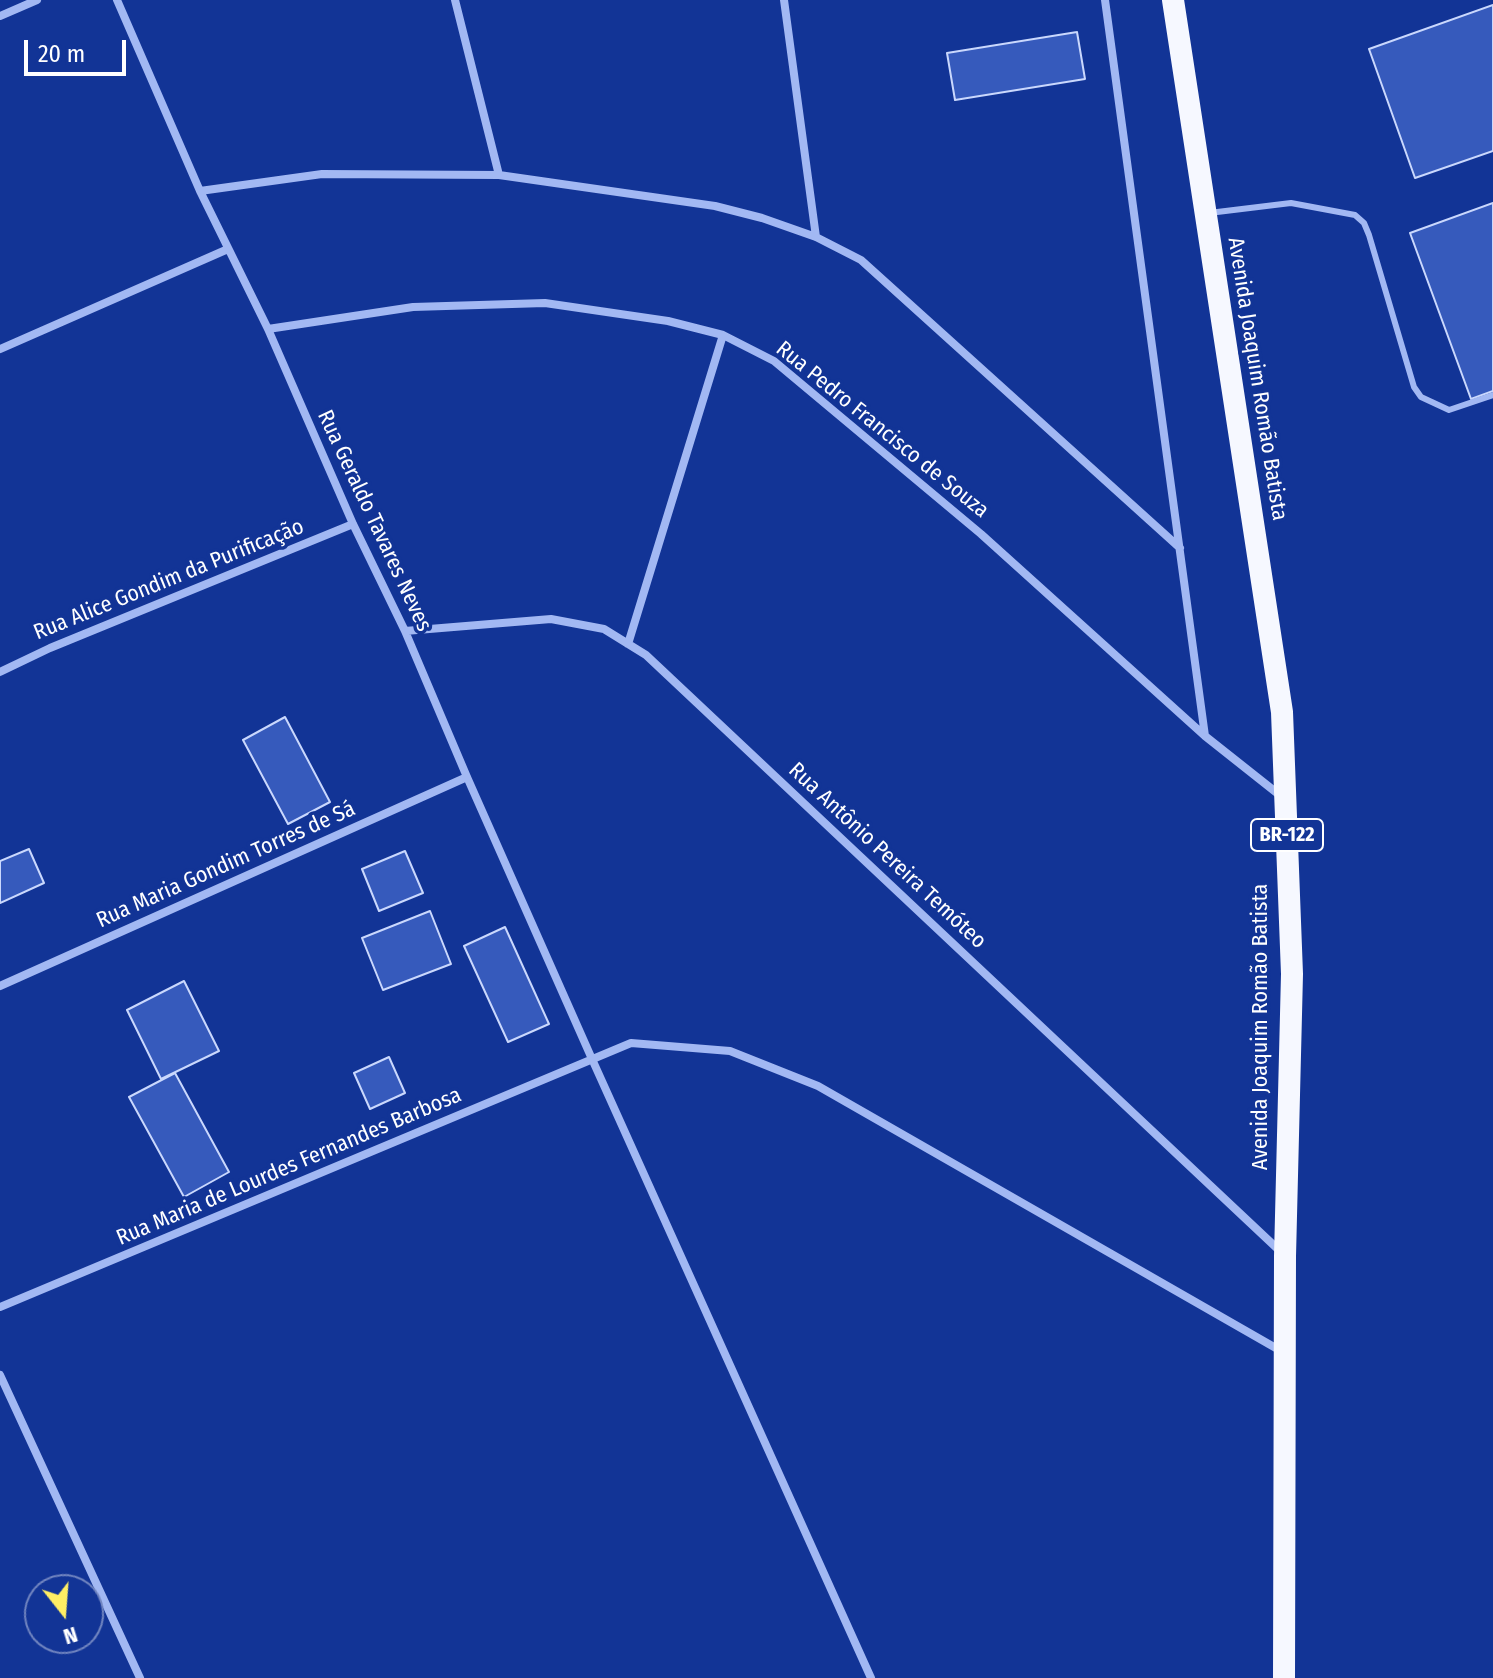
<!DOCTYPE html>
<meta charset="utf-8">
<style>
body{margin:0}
#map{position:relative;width:1493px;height:1678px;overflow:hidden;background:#123496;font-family:"Fira Sans Condensed",sans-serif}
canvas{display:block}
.north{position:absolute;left:24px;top:1574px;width:80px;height:80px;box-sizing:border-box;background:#123496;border:2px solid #7185c0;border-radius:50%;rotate:163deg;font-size:22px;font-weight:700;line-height:32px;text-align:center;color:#fff}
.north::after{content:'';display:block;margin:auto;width:28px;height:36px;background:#ffee64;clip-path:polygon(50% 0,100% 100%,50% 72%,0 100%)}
.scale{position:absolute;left:24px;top:40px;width:102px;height:36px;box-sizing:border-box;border:4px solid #fff;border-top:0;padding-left:10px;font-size:24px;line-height:28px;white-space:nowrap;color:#fff;-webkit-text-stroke:6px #123496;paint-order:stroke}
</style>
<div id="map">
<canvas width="1493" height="1678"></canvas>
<div class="north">N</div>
<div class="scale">20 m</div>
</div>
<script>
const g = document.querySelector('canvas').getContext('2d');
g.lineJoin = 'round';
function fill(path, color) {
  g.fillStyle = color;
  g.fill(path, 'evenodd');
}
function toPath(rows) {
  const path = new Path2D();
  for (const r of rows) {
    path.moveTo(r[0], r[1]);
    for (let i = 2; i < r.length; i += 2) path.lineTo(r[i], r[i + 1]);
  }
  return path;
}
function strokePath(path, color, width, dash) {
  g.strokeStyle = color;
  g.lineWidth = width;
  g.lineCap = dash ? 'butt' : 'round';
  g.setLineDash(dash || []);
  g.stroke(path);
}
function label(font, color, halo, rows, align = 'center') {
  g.font = font + ' "Fira Sans Condensed",sans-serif';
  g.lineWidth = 7;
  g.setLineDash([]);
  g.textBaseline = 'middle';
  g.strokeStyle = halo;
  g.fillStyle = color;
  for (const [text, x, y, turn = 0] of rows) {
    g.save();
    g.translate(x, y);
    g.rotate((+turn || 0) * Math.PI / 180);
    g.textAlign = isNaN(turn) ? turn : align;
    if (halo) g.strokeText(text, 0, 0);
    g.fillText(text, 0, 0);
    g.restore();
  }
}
const building = toPath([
 [1493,5,1493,151,1415,178,1369,49,1493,5],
 [1077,32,1085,79,955,100,947,53,1077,32],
 [1493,203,1493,391,1471,399,1410,233,1493,203],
 [285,717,330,802,288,824,243,740,285,717],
 [29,849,44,883,0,903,0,861,29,849],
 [405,851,423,893,379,911,362,869,405,851],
 [430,911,451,964,383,990,362,938,430,911],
 [505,927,549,1024,508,1042,464,946,505,927],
 [184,981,219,1051,161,1079,127,1010,184,981],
 [389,1057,405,1093,370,1109,354,1073,389,1057],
 [175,1073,229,1172,184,1197,129,1097,175,1073]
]);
const service = toPath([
 [1209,213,1291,203,1355,215,1364,223,1369,235,1414,387,1421,397,1449,410,1493,395]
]);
const minor = toPath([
 [117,0,200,191,268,329,353,524,405,631,467,777,592,1059,871,1678],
 [455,0,499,175],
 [784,0,816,237],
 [1105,0,1205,736],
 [0,16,37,0],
 [200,191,322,174,499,175,715,206,762,218,816,237,861,260,1180,548],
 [268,329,413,307,545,303,668,321,723,335,774,361,981,534,1205,736,1282,797],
 [0,349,228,249],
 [405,631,551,619,604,629,646,655,1281,1252],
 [628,644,723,335],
 [0,672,50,648,353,524],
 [0,986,467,777],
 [0,1307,631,1043,730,1051,818,1086,1281,1351],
 [0,1375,140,1678]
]);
const trunk = toPath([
 [1173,0,1282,712,1292,974,1285,1256,1284,1678]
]);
const shields = [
 [1287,835,72]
];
const shieldNames = [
 ["BR-122",1287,835]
];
const streetNames = [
 ["Avenida Joaquim Romão Batista",1257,379,81],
 ["Rua Pedro Francisco de Souza",882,430,39],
 ["Rua Geraldo Tavares Neves",374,521,65],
 ["Rua Alice Gondim da Purificação",169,580,-22],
 ["Rua Antônio Pereira Temóteo",887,856,43],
 ["Rua Maria Gondim Torres de Sá",226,865,-24],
 ["Avenida Joaquim Romão Batista",1261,1027,-90],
 ["Rua Maria de Lourdes Fernandes Barbosa",289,1167,-23]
];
fill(building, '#365abc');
strokePath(building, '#cad8fd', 2);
strokePath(service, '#a2b8f3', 6);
strokePath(minor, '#a2b8f3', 8);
strokePath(trunk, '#f6f8ff', 22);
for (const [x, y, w] of shields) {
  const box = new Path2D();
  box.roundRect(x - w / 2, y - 16, w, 32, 6);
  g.fillStyle = '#123496';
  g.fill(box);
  strokePath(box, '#fff', 2);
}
label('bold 20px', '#fff', null, shieldNames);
label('22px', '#fff', '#123496', streetNames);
</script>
